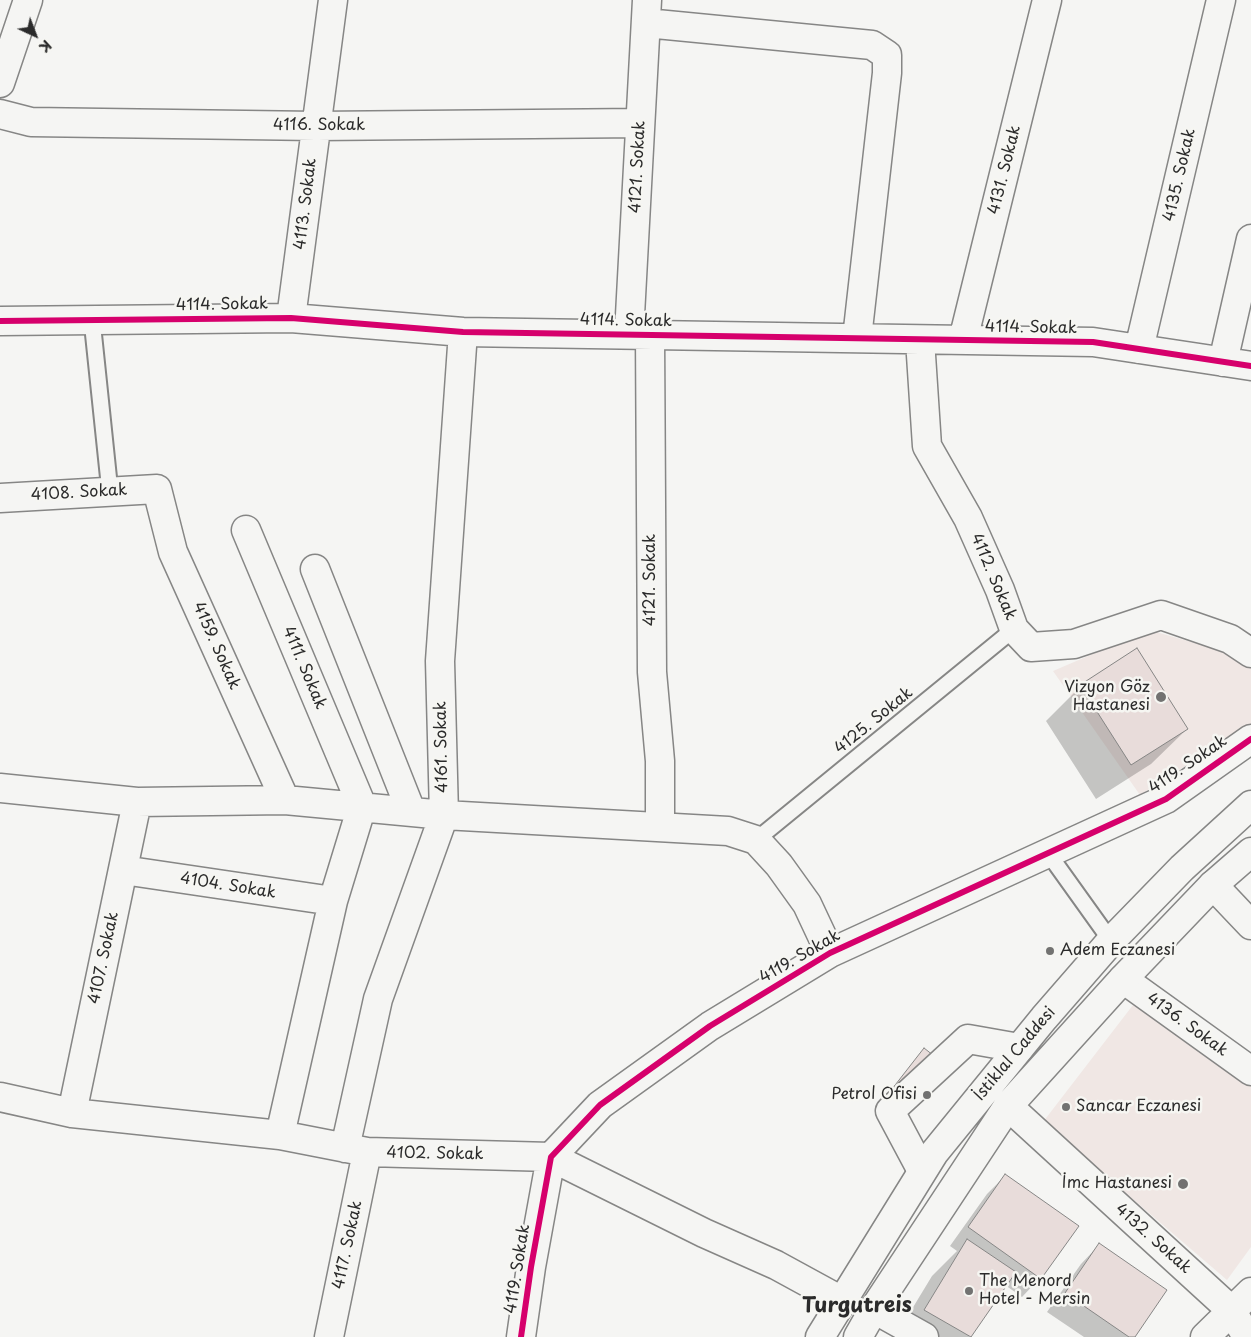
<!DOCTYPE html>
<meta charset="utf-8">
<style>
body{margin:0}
#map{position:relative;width:1251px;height:1337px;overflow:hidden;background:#f5f5f3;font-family:"Playpen Sans",sans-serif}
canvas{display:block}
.north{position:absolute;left:10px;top:10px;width:50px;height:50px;-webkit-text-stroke:4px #f6f6f2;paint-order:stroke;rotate:137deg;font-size:14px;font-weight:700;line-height:20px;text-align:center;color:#2b2b2b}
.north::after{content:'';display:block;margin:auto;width:18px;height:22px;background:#2b2b2b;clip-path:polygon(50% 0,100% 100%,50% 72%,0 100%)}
</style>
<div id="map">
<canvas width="1251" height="1337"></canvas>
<div class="north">K</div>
</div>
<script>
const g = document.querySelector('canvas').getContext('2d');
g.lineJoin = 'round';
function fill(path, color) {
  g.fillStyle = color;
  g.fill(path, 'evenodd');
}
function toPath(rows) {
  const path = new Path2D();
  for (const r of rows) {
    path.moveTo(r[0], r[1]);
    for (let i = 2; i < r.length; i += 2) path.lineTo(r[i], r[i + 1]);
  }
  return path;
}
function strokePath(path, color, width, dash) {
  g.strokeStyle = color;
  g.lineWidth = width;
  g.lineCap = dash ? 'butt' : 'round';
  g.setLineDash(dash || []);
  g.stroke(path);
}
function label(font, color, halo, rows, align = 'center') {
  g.font = font + ' "Playpen Sans",sans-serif';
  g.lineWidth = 5;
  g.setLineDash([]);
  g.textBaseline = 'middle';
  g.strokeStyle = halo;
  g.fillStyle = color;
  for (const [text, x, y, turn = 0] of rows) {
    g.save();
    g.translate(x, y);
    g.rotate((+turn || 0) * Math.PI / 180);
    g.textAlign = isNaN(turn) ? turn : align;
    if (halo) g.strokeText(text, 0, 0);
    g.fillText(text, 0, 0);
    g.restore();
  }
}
const built = toPath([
 [1149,630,1213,648,1251,667,1251,724,1140,795,1053,671],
 [1133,1005,1251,1086,1251,1247,1227,1280,1043,1122]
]);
const shadow = toPath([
 [1081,686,1187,729,1151,764,1096,799,1046,721],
 [1005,1176,1040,1278,1022,1297,1005,1285,969,1337,895,1337,932,1276,957,1251,950,1246,987,1194],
 [1099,1245,1134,1337,1084,1337,1047,1312,1081,1264]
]);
const building = toPath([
 [1137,648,1188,729,1131,765,1080,685,1137,648],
 [924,1048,943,1063,885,1098,924,1048],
 [1005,1174,1079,1226,1041,1279,968,1227,1005,1174],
 [967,1239,1016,1272,971,1337,924,1310,967,1239],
 [1099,1243,1167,1290,1135,1337,1129,1337,1065,1293,1099,1243]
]);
const service = toPath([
 [92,320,110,492],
 [756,840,1014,629],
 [1048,853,1111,941]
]);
const minor = toPath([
 [646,23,872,45,887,55,887,73,857,338],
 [0,83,28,0],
 [0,114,31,122,316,126,640,123],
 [291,318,333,0],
 [0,321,291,318,463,332,1093,342,1251,366],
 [629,334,647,0],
 [650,335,652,672,660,761,660,826],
 [920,340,927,446,968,518,1000,590,1014,629,1031,647,1074,644,1161,615,1230,639,1251,653],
 [963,340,1047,0],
 [1139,349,1221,0],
 [1223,362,1251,239],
 [0,498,157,489,173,552,285,800],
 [246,530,362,806,333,901,280,1135],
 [315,569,411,811],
 [0,788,137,802,285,800,444,815,728,831,756,840,779,865,807,904,830,953],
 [123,870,333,901],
 [1213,885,1251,925],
 [1123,979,1251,1071],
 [0,1097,72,1113,280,1135,367,1152,551,1157,704,1233,776,1265,842,1301],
 [1008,1106,1232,1311,1247,1337],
 [72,1113,137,802],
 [345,1148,378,999,444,815,440,661,463,332],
 [922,1171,890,1111,968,1039,1019,1048],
 [874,1309,924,1337],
 [329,1337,367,1152],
 [521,1337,531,1267,551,1157,600,1105,710,1026,830,953,1166,799,1251,739],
 [1205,1337,1251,1292]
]);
const secondary = toPath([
 [820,1337,934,1153,1044,1018,1111,941,1182,868,1251,805],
 [858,1337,874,1309,1008,1106,1123,979,1213,885,1251,852]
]);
const cycleway = toPath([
 [0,321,291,318,463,332,1093,342,1251,366],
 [521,1337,531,1267,551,1157,600,1105,710,1026,830,953,1166,799,1251,739]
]);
const markers = [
 [1161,697,6,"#727271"],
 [1050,951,5,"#727271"],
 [927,1095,5,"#727271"],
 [1066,1107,5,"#727271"],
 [1183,1184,6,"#727271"],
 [969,1291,5,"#727271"]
];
const streetNames = [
 ["4116. Sokak",319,126],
 ["4121. Sokak",638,167,-87],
 ["4131. Sokak",1005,170,-76],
 ["4135. Sokak",1180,175,-77],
 ["4113. Sokak",306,204,-83],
 ["4114. Sokak",222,305,-1],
 ["4114. Sokak",626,321,1],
 ["4114. Sokak",1031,328,1],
 ["4108. Sokak",79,493,-3],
 ["4112. Sokak",993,577,67],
 ["4121. Sokak",651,580,-90],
 ["4159. Sokak",216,646,66],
 ["4111. Sokak",304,668,67],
 ["4125. Sokak",874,721,-39],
 ["4161. Sokak",442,747,-91],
 ["4119. Sokak",1188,765,-34],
 ["4104. Sokak",228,886,9],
 ["4119. Sokak",800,957,-30],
 ["4107. Sokak",104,958,-78],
 ["4136. Sokak",1187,1025,36],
 ["İstiklal Caddesi",1015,1054,-50],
 ["4102. Sokak",435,1154,1],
 ["4132. Sokak",1153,1239,42],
 ["4117. Sokak",348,1245,-78],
 ["4119. Sokak",518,1269,-81]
];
const poiNames = [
 ["Vizyon Göz",1150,688],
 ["Hastanesi",1150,706],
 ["Adem Eczanesi",1060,951,"left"],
 ["Petrol Ofisi",917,1095],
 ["Sancar Eczanesi",1076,1107,"left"],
 ["İmc Hastanesi",1172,1184],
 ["The Menord",979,1282,"left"],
 ["Hotel - Mersin",979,1300,"left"]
];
const districtNames = [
 ["Turgutreis",857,1306]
];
fill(built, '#f0e7e4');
fill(shadow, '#0003');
fill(building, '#e8dcda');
strokePath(building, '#868685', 1);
strokePath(service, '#868685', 19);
strokePath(minor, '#868685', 31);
strokePath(secondary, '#868685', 31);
strokePath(service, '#f5f5f3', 15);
strokePath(minor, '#f5f5f3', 28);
strokePath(secondary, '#f5f5f3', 28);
strokePath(cycleway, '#d6006c', 6);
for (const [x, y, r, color] of markers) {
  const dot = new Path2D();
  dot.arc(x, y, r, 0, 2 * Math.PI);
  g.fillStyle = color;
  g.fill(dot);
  strokePath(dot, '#f6f6f2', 2);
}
label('16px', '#2b2b2b', '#f6f6f2', streetNames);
label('16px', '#2b2b2b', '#f6f6f2', poiNames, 'right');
label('bold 21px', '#2b2b2b', '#f6f6f2', districtNames);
</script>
